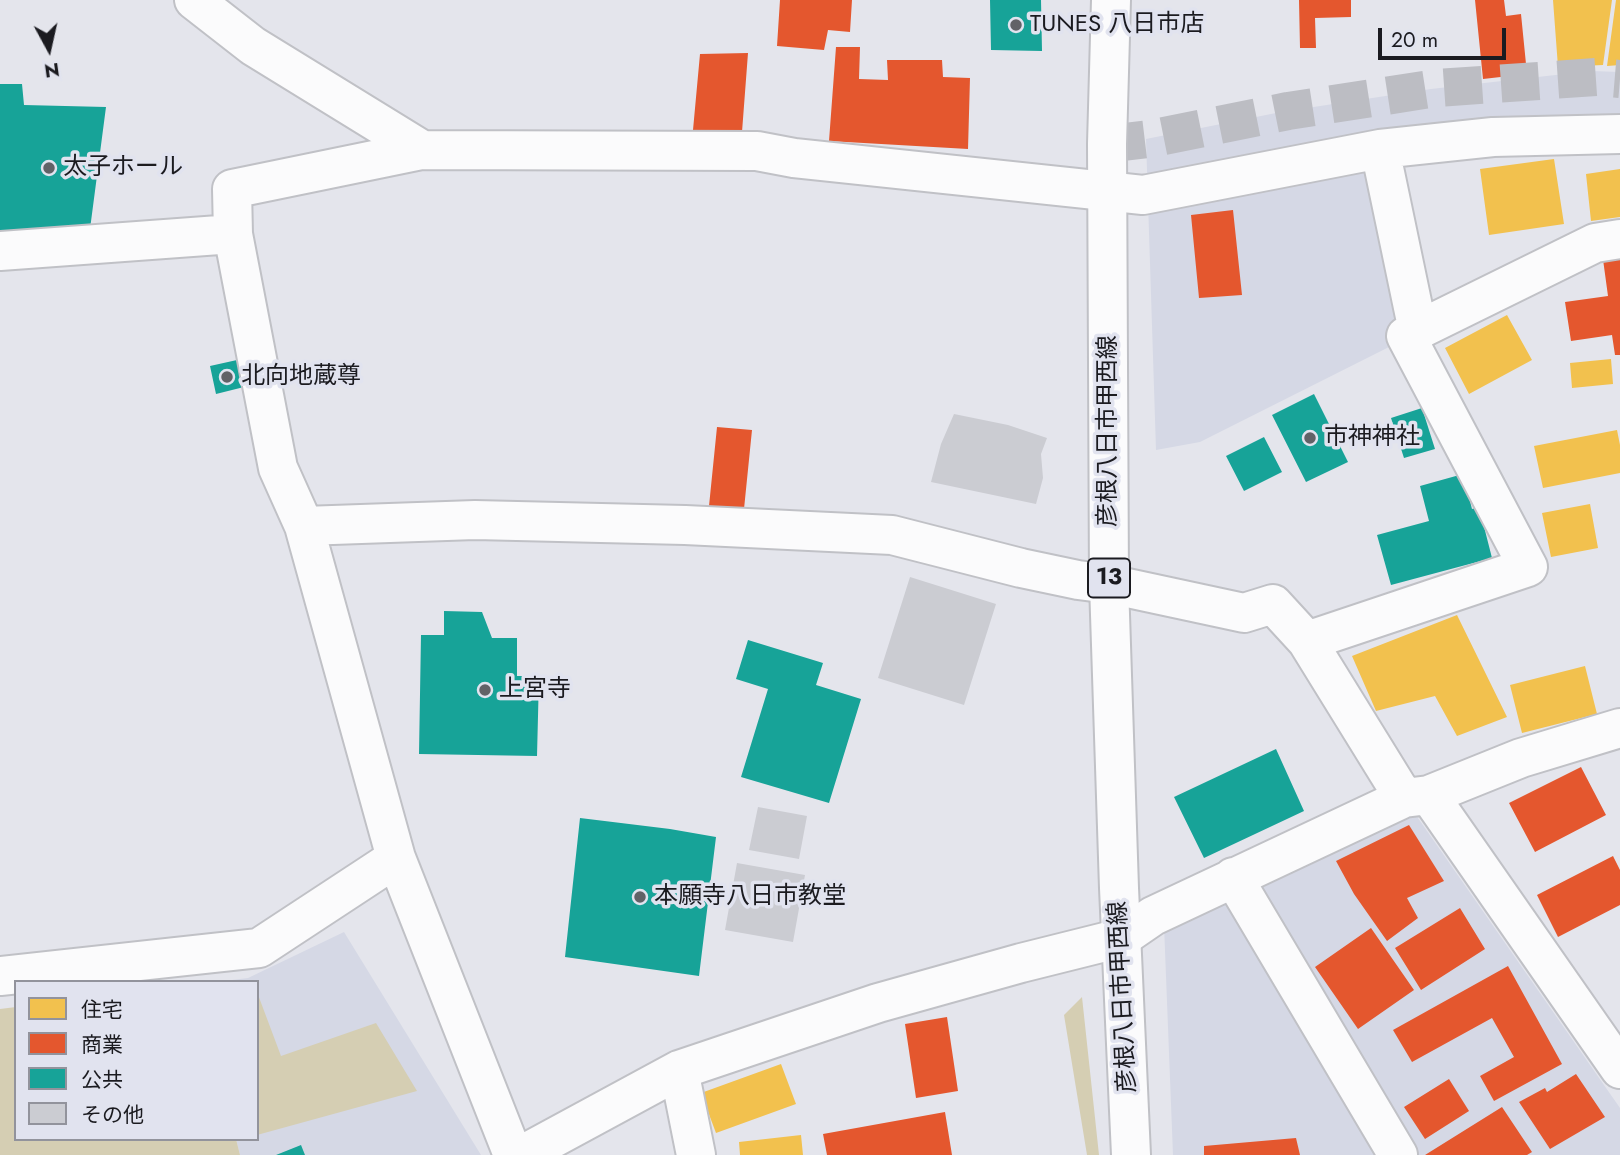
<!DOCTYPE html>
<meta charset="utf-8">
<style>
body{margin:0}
#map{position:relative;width:1620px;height:1155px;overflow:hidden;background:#e4e5ec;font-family:Jost,"Noto Sans JP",sans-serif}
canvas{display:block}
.legend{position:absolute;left:14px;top:980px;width:245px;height:161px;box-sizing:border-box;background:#e1e3ef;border:2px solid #92939c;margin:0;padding:9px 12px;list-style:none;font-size:21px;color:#1b1b20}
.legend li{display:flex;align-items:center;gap:14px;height:35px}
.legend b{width:35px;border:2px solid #92939c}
.north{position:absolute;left:14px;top:14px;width:70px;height:70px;-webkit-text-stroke:5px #e1e3ef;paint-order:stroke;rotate:172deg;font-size:19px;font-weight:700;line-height:28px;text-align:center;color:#1b1b20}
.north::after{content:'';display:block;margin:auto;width:24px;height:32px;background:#1b1b20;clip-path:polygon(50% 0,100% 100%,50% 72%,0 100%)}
.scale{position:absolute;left:1378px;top:28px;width:128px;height:32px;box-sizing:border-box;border:4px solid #1b1b20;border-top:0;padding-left:9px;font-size:21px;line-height:24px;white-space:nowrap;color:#1b1b20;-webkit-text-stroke:5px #e1e3ef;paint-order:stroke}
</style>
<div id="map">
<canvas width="1620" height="1155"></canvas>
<ul class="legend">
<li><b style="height:19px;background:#f2c14e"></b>住宅</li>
<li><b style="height:19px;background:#e4572e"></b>商業</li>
<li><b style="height:19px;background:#17a398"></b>公共</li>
<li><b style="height:19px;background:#cbccd2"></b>その他</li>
</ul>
<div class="north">N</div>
<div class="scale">20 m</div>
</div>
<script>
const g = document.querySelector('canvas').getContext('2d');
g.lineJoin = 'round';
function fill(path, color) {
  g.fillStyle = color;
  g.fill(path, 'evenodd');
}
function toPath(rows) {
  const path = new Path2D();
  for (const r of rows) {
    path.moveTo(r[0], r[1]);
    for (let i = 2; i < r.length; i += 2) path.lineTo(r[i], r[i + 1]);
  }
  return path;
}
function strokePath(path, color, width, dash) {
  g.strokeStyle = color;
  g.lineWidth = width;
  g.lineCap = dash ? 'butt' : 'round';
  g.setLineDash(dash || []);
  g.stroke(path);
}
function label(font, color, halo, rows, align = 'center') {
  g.font = font + ' Jost,"Noto Sans JP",sans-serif';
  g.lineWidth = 7;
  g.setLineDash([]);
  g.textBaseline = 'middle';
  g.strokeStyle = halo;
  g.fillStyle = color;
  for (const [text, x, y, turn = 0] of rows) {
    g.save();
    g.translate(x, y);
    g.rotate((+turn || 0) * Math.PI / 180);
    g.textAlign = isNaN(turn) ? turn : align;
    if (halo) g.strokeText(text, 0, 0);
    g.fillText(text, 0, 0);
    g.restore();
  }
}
const built = toPath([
 [1591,71,1620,72,1620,146,1577,143,1404,166,1372,176,1401,323,1393,345,1200,442,1156,450,1146,139,1281,112,1431,89],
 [1404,798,1620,1108,1620,1155,1173,1155,1164,925],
 [344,932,481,1155,240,1155,236,1139,257,1139,257,982,216,982,248,978]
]);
const green = toPath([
 [257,992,281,1056,376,1023,417,1091,257,1135],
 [1082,997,1099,1155,1087,1155,1064,1015],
 [16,1007,16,1139,236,1139,240,1155,0,1155,0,1009]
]);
const homes = toPath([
 [1553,0,1612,0,1603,65,1558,67],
 [1616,0,1620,0,1620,65,1607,66],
 [1554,159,1564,224,1489,235,1480,169],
 [1620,169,1620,217,1591,221,1586,174],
 [1507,315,1532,360,1469,394,1445,348],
 [1611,359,1613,384,1572,388,1570,363],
 [1617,430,1620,445,1620,473,1543,488,1534,446],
 [1590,504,1598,548,1551,557,1542,513],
 [1457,615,1507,717,1457,736,1435,696,1376,711,1352,656],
 [1585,666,1597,714,1522,733,1510,685],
 [781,1064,796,1104,716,1133,701,1093],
 [801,1135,803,1155,740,1155,739,1142]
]);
const shops = toPath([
 [780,0,852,0,850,32,828,30,824,50,777,46],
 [1299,0,1351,0,1351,17,1315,18,1316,48,1300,48],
 [1475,0,1504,0,1506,16,1521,14,1527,74,1483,79],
 [836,47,860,47,859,79,888,80,887,60,942,60,943,77,970,78,968,149,829,141],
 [748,53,742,132,693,130,700,54],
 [1233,210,1242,295,1199,298,1191,215],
 [1620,249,1620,355,1615,355,1612,335,1571,341,1565,302,1608,296,1602,252],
 [717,427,752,430,744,509,709,506],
 [1581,767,1606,815,1535,852,1509,803],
 [1409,825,1444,881,1407,898,1418,918,1387,941,1354,894,1336,861],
 [1613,856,1620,870,1620,905,1558,937,1537,895],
 [1460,908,1485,949,1421,990,1395,948],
 [1371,928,1414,990,1358,1029,1315,967],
 [1508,966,1562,1064,1494,1101,1480,1076,1514,1057,1492,1018,1412,1062,1393,1030],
 [947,1017,958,1091,916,1098,905,1024],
 [1576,1074,1605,1117,1550,1149,1519,1102,1545,1088,1547,1092],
 [1449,1079,1469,1111,1425,1139,1404,1107],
 [1502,1107,1532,1152,1527,1155,1425,1155],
 [945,1112,952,1155,827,1155,823,1134],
 [1296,1138,1300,1155,1204,1155,1204,1146]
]);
const public = toPath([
 [990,0,1041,0,1042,51,991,50],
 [0,84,22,84,24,105,106,107,90,229,0,235],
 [237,360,244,387,216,394,210,366],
 [1314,394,1348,462,1306,482,1272,415],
 [1422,408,1435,449,1404,458,1391,418],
 [1264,437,1282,472,1244,491,1226,456],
 [1463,474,1472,509,1479,507,1492,558,1391,585,1377,535,1429,521,1420,486],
 [444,611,482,612,492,638,517,638,517,676,539,676,537,756,419,754,421,635,444,635],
 [748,640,823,663,816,685,861,699,829,803,741,777,768,689,736,679],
 [1276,749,1304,811,1204,858,1174,797],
 [580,818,670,829,716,837,699,976,565,957],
 [301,1145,305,1155,276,1155]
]);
const building = toPath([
 [954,414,1008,425,1047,438,1041,454,1043,478,1036,504,931,482,941,444],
 [910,577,996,604,964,705,878,678],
 [758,807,807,816,799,859,749,850],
 [737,863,805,875,793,942,725,930]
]);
const minorTunnel = toPath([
 [1107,144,1149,139,1288,111,1437,88,1596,77,1620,79]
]);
const minor = toPath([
 [194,0,253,46,422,150],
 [1380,149,1418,331],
 [0,251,233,234],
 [304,526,475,520,685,525,892,535,1021,568,1078,580,1109,584,1244,613,1273,604,1307,641,1404,798],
 [1307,641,1528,567,1406,336,1595,243,1620,239],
 [1429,795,1620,1069],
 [1233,877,1398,1155],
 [0,976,259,948,396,858],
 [679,1070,696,1155],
 [513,1155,396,858,304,526,278,468,233,234,232,189,422,150,757,151,794,158,1143,195,1380,149,1493,137,1620,134],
 [522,1155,679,1070,878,1003,1021,963,1121,938,1153,916,1404,798,1429,795,1521,758,1620,728]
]);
const major = toPath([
 [1111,0,1107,144,1109,584,1119,888,1131,1155]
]);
const markers = [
 [1016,25,7,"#616267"],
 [49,168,7,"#616267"],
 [227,377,7,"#616267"],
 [1310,438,7,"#616267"],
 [485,690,7,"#616267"],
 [640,897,7,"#616267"]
];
const shields = [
 [1109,578,42]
];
const shieldNames = [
 ["13",1109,578]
];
const poiNames = [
 ["TUNES 八日市店",1030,25],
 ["太子ホール",63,168],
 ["北向地蔵尊",241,377],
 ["市神神社",1324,438],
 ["上宮寺",499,690],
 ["本願寺八日市教堂",654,897]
];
const streetNames = [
 ["彦根八日市甲西線",1109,431,-90],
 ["彦根八日市甲西線",1124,997,-93]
];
fill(built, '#d5d8e5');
fill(green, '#d5ceb3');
fill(homes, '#f2c14e');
fill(shops, '#e4572e');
fill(public, '#17a398');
fill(building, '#cbccd2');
strokePath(minorTunnel, '#bcbdc3', 38, [38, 19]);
strokePath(minor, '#c0c1c6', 42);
strokePath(major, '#c0c1c6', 42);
strokePath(minor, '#fbfbfc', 38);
strokePath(major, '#fbfbfc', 38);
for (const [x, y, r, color] of markers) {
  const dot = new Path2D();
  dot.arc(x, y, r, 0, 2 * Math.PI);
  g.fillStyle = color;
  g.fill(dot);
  strokePath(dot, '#e1e3ef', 2.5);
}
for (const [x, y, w] of shields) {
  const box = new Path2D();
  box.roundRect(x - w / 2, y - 19.5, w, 39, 5);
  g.fillStyle = '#e1e3ef';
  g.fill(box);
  strokePath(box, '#1b1b20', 2);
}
label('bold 23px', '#1b1b20', null, shieldNames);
label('24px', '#1b1b20', '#e1e3ef', poiNames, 'left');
label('24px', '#1b1b20', '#e1e3ef', streetNames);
</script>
